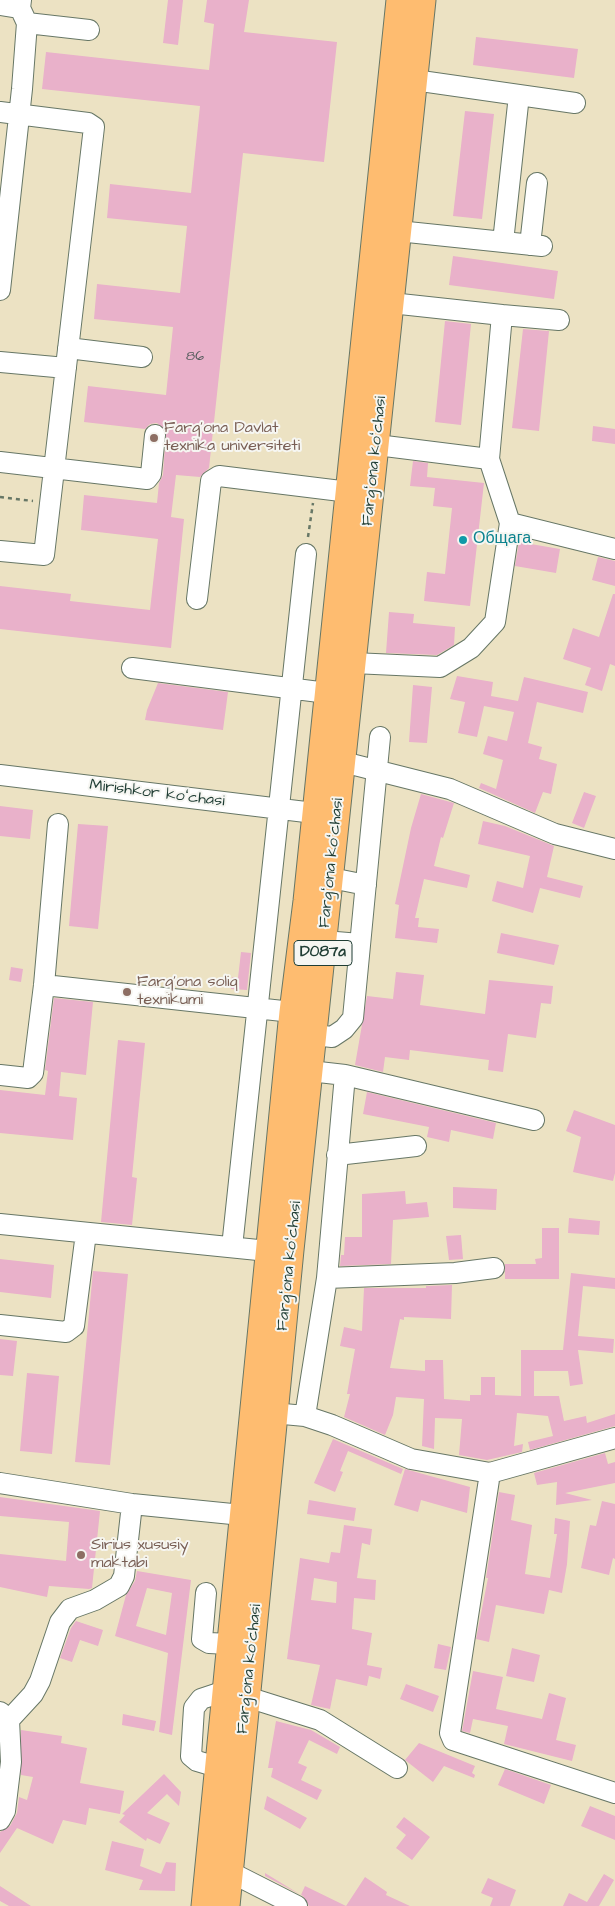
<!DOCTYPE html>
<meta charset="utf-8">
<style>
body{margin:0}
canvas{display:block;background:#ece2c3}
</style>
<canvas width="615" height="1906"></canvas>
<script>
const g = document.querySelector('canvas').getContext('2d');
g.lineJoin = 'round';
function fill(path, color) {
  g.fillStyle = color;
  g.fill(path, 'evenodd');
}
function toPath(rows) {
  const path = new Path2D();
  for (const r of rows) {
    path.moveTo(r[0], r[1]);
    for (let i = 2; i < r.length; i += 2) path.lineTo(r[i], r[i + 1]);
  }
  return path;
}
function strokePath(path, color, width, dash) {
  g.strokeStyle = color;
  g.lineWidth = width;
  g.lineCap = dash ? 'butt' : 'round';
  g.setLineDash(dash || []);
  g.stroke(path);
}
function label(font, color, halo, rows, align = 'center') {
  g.font = font + ' "Architects Daughter",sans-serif';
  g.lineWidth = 4;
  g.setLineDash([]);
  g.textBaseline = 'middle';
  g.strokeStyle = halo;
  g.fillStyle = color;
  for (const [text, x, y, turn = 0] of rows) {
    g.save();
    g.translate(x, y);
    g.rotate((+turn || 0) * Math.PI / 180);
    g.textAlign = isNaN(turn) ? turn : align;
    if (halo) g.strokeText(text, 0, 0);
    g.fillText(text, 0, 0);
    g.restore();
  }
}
const building = toPath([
 [168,0,183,0,178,45,163,43],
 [207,0,249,0,244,32,337,42,324,162,243,153,209,468,200,477,176,475,171,517,184,519,171,648,0,629,0,586,71,594,70,601,150,610,158,539,81,530,84,495,157,503,159,483,163,475,166,431,157,423,150,424,145,429,84,422,88,386,166,395,173,327,94,319,97,284,180,293,187,226,107,218,110,184,191,193,200,106,42,89,46,52,209,70,214,24,204,22],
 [476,37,578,49,574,78,473,65],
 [465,111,494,114,482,219,453,216],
 [453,256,558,271,554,299,449,285],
 [445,321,471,324,461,425,435,422],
 [523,329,549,331,539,431,512,428],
 [593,426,615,429,615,444,592,441],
 [413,461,428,463,427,477,484,483,470,606,424,601,427,572,445,574,452,508,433,506,435,488,410,486],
 [519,542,560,549,556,573,515,566],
 [598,557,615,561,615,586,592,580],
 [613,594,615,594,615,666,610,664,602,691,585,685,591,668,563,659,573,628,599,637],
 [389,612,414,614,413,623,455,627,454,645,437,655,386,653],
 [457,676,493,682,491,696,518,701,524,677,588,692,583,713,537,702,528,743,542,747,539,759,557,764,551,794,543,792,535,813,479,788,481,783,496,789,503,760,483,754,488,736,507,741,514,712,484,706,477,737,458,733,465,702,450,699],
 [158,683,228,692,223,730,145,720,147,710],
 [413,685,432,687,427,743,409,742],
 [584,792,596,796,584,828,572,823],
 [421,794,454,803,443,838,441,837,434,866,470,875,467,888,424,879,415,918,419,918,418,927,439,929,437,943,395,938,399,905,395,904,411,828],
 [0,806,33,810,30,839,0,836],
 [483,821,505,826,554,846,547,877,583,886,580,898,540,888,533,913,492,901,497,881,523,888,530,856,478,844],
 [78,824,108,826,98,929,69,926],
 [501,933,559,945,554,965,497,953],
 [241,952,251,953,247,990,231,989,232,977,238,978],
 [11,967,23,969,21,982,9,980],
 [396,972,424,975,420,1005,485,1014,489,980,553,986,551,1004,541,1003,536,1038,508,1034,503,1072,488,1070,489,1060,410,1050,409,1060,385,1057,383,1072,355,1065,367,996,393,999],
 [54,998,93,1002,86,1075,61,1072,59,1096,77,1098,73,1140,0,1133,0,1090,45,1095,48,1071,45,1070],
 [118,1040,145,1043,132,1177,137,1178,132,1225,101,1222],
 [367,1092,496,1123,493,1139,451,1130,449,1142,427,1137,429,1127,363,1114],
 [574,1110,615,1125,615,1173,613,1181,573,1172,581,1137,566,1131],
 [453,1187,497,1189,496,1210,453,1208],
 [405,1191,406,1204,427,1202,429,1217,393,1220,391,1264,340,1266,341,1255,344,1255,345,1237,362,1237,362,1194],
 [569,1218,600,1221,599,1235,568,1233],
 [542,1228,559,1228,559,1279,505,1279,505,1264,536,1264,535,1259,542,1258],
 [461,1235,463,1259,449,1260,446,1236],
 [0,1259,54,1265,51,1298,0,1292],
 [93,1271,128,1274,110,1465,75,1462],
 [571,1273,615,1278,615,1289,583,1286,578,1336,614,1339,613,1353,578,1350,583,1384,570,1386,568,1371,534,1371,534,1396,559,1396,564,1421,586,1416,587,1423,615,1414,615,1426,530,1450,528,1442,553,1436,548,1416,517,1413,514,1446,523,1444,522,1452,487,1460,459,1455,462,1419,435,1418,434,1449,422,1446,424,1399,396,1397,393,1415,385,1435,344,1417,350,1394,347,1394,355,1349,340,1346,344,1327,362,1331,364,1288,426,1288,426,1286,452,1285,451,1319,404,1317,404,1320,400,1319,390,1368,425,1371,425,1360,443,1360,444,1399,470,1401,470,1395,481,1395,481,1377,495,1377,495,1395,521,1396,521,1350,563,1350],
 [0,1339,17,1341,13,1376,0,1375],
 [27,1373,59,1376,52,1454,20,1451],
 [333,1439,403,1469,401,1474,348,1451,340,1471,343,1472,335,1492,314,1483],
 [605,1453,608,1464,615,1462,615,1483,565,1493,592,1500,556,1505,557,1482,537,1485,534,1473],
 [405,1469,470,1487,467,1513,421,1500,418,1512,394,1505],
 [499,1492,515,1495,511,1520,532,1525,525,1574,550,1578,557,1534,554,1534,555,1518,570,1521,567,1564,562,1593,549,1590,544,1614,496,1605,489,1642,476,1639,488,1578,486,1578],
 [0,1497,100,1511,92,1588,89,1589,49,1586,47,1597,0,1587,0,1554,66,1561,69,1522,0,1516],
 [309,1500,356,1508,354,1521,307,1514],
 [602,1501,615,1504,615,1559,613,1558,609,1575,581,1568,590,1525,596,1526],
 [344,1525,372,1529,370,1545,362,1543,357,1578,376,1580,375,1600,354,1598,352,1629,372,1633,367,1665,382,1668,380,1679,369,1676,367,1686,336,1679,330,1709,311,1705,320,1665,287,1659,300,1558,329,1563,331,1552,340,1553],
 [314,1578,337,1582,336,1603,311,1600],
 [137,1571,191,1580,172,1735,159,1732,168,1653,115,1636,126,1595,135,1581],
 [147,1588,172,1593,166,1635,136,1626],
 [76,1621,103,1630,98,1646,80,1640,72,1662,60,1658,71,1628],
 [438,1644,451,1647,446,1670,434,1668],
 [512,1648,540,1655,534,1682,506,1676],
 [473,1671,503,1677,496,1709,542,1719,549,1693,566,1698,556,1740,576,1745,572,1761,504,1744,508,1726,473,1719,470,1733,462,1731],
 [406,1684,439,1696,433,1712,400,1699],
 [123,1714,156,1721,154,1731,122,1725],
 [276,1721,311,1730,340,1747,337,1754,309,1740,298,1763,307,1767,301,1780,322,1790,317,1800,271,1777,273,1768,268,1768],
 [21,1730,62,1736,61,1743,87,1748,80,1783,124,1791,120,1814,89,1808,86,1825,63,1820,53,1844,17,1828,0,1853,0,1832,10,1826,17,1813,19,1797,27,1800,33,1777,21,1775],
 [419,1743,475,1766,472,1773,475,1775,474,1778,444,1766,433,1782,405,1760],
 [505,1769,551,1785,544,1804,498,1785],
 [164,1774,181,1792,179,1806,167,1794,147,1813,170,1823,160,1844,147,1838,146,1841,119,1822,125,1815,122,1814],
 [267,1796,307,1818,300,1829,264,1809],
 [590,1806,615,1816,615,1840,581,1826],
 [404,1817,430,1837,412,1860,396,1848,406,1835,396,1827],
 [112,1841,144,1849,140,1866,161,1874,166,1862,176,1863,175,1891,139,1890,143,1880,105,1870],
 [265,1873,301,1895,305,1886,346,1906,365,1877,387,1892,386,1895,410,1906,309,1906,303,1896,265,1876],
 [604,1874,614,1880,599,1906,563,1906,569,1893,587,1902],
 [488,1878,516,1890,510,1906,490,1906,493,1898,481,1893],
 [0,1886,31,1906,9,1906,0,1901]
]);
const path = toPath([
 [0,497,33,501],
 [308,537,313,503]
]);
const minor = toPath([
 [0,5,20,8],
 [27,23,89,30],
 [414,80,575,103],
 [0,112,88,123,94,127,44,555,0,551],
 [398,231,542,246],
 [503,242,519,95],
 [530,245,537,183],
 [0,290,22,89,27,23,20,8,21,0],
 [502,315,559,320],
 [68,348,142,357],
 [0,362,66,368],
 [377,445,489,459,502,315,391,303],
 [489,459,510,523],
 [0,462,147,479,151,474,155,435],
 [197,599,211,481,219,476,349,492],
 [353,663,440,667,471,648,495,622,510,523,615,549],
 [132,668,327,693],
 [343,762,450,789,555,834,615,849],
 [0,775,314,813],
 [331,878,366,885],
 [324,941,360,944],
 [44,985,292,1012],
 [314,1035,332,1037,344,1029,353,1018,380,737],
 [310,1071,345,1075],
 [0,1075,28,1078,33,1073,44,985,58,824],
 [337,1155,416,1146],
 [0,1224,268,1251],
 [232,1247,306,554],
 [327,1278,345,1075,534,1120],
 [0,1325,66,1332,74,1326,86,1233],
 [262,1412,305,1416,332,1425,411,1459,490,1473,615,1438],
 [305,1416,327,1278,455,1273,494,1268],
 [490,1473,450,1733,453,1740,615,1793],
 [0,1483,132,1504,242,1515],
 [206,1593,202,1639,209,1643,229,1644],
 [247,1697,320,1720,397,1768],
 [9,1720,33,1694,40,1681,60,1622,70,1609,95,1600,119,1586,124,1576,132,1504],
 [217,1767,197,1761,191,1756,194,1708,201,1699,225,1691],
 [0,1820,5,1811,11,1762,9,1720,0,1712],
 [230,1872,297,1906]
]);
const major = toPath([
 [204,1906,292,1012,306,901,399,0],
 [227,1906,291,1250,423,0]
]);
const markers = [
 [154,438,5,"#8d6e63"],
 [463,540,5,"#0f9aa8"],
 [127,992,5,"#8d6e63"],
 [81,1555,5,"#8d6e63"]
];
const numberNames = [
 ["86",195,357]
];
const shields = [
 [323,953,58]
];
const shieldNames = [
 ["D087a",323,953]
];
const educationNames = [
 ["Farg'ona Davlat",164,429],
 ["texnika universiteti",164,447],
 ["Farg'ona soliq",137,983],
 ["texnikumi",137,1001],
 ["Sirius xususiy",91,1546],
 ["maktabi",91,1564]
];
const streetNames = [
 ["Fargʻona koʻchasi",375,461,-84],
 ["Mirishkor koʻchasi",157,794,7],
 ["Fargʻona koʻchasi",332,863,-84],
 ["Fargʻona koʻchasi",290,1266,-84],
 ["Fargʻona koʻchasi",250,1669,-84]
];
const cultureNames = [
 ["Общага",473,540]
];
fill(building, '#e9b1ca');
strokePath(minor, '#677766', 22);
strokePath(major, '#677766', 27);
strokePath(path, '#677766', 2.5, [4, 4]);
strokePath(minor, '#fff', 20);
strokePath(major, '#febc70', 25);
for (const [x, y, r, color] of markers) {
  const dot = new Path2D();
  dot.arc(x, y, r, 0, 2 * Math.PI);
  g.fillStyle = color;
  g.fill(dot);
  strokePath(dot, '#f6f6f2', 2);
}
label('14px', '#525a5a', null, numberNames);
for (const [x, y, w] of shields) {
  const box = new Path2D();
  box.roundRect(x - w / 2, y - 12.5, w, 25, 4);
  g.fillStyle = '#f6f6f2';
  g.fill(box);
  strokePath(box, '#1f3d34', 1);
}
label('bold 15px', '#1f3d34', null, shieldNames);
label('16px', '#785e54', '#f6f6f2', educationNames, 'left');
label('16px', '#1f3d34', '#f6f6f2', streetNames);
label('16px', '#0d838f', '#f6f6f2', cultureNames, 'left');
</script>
